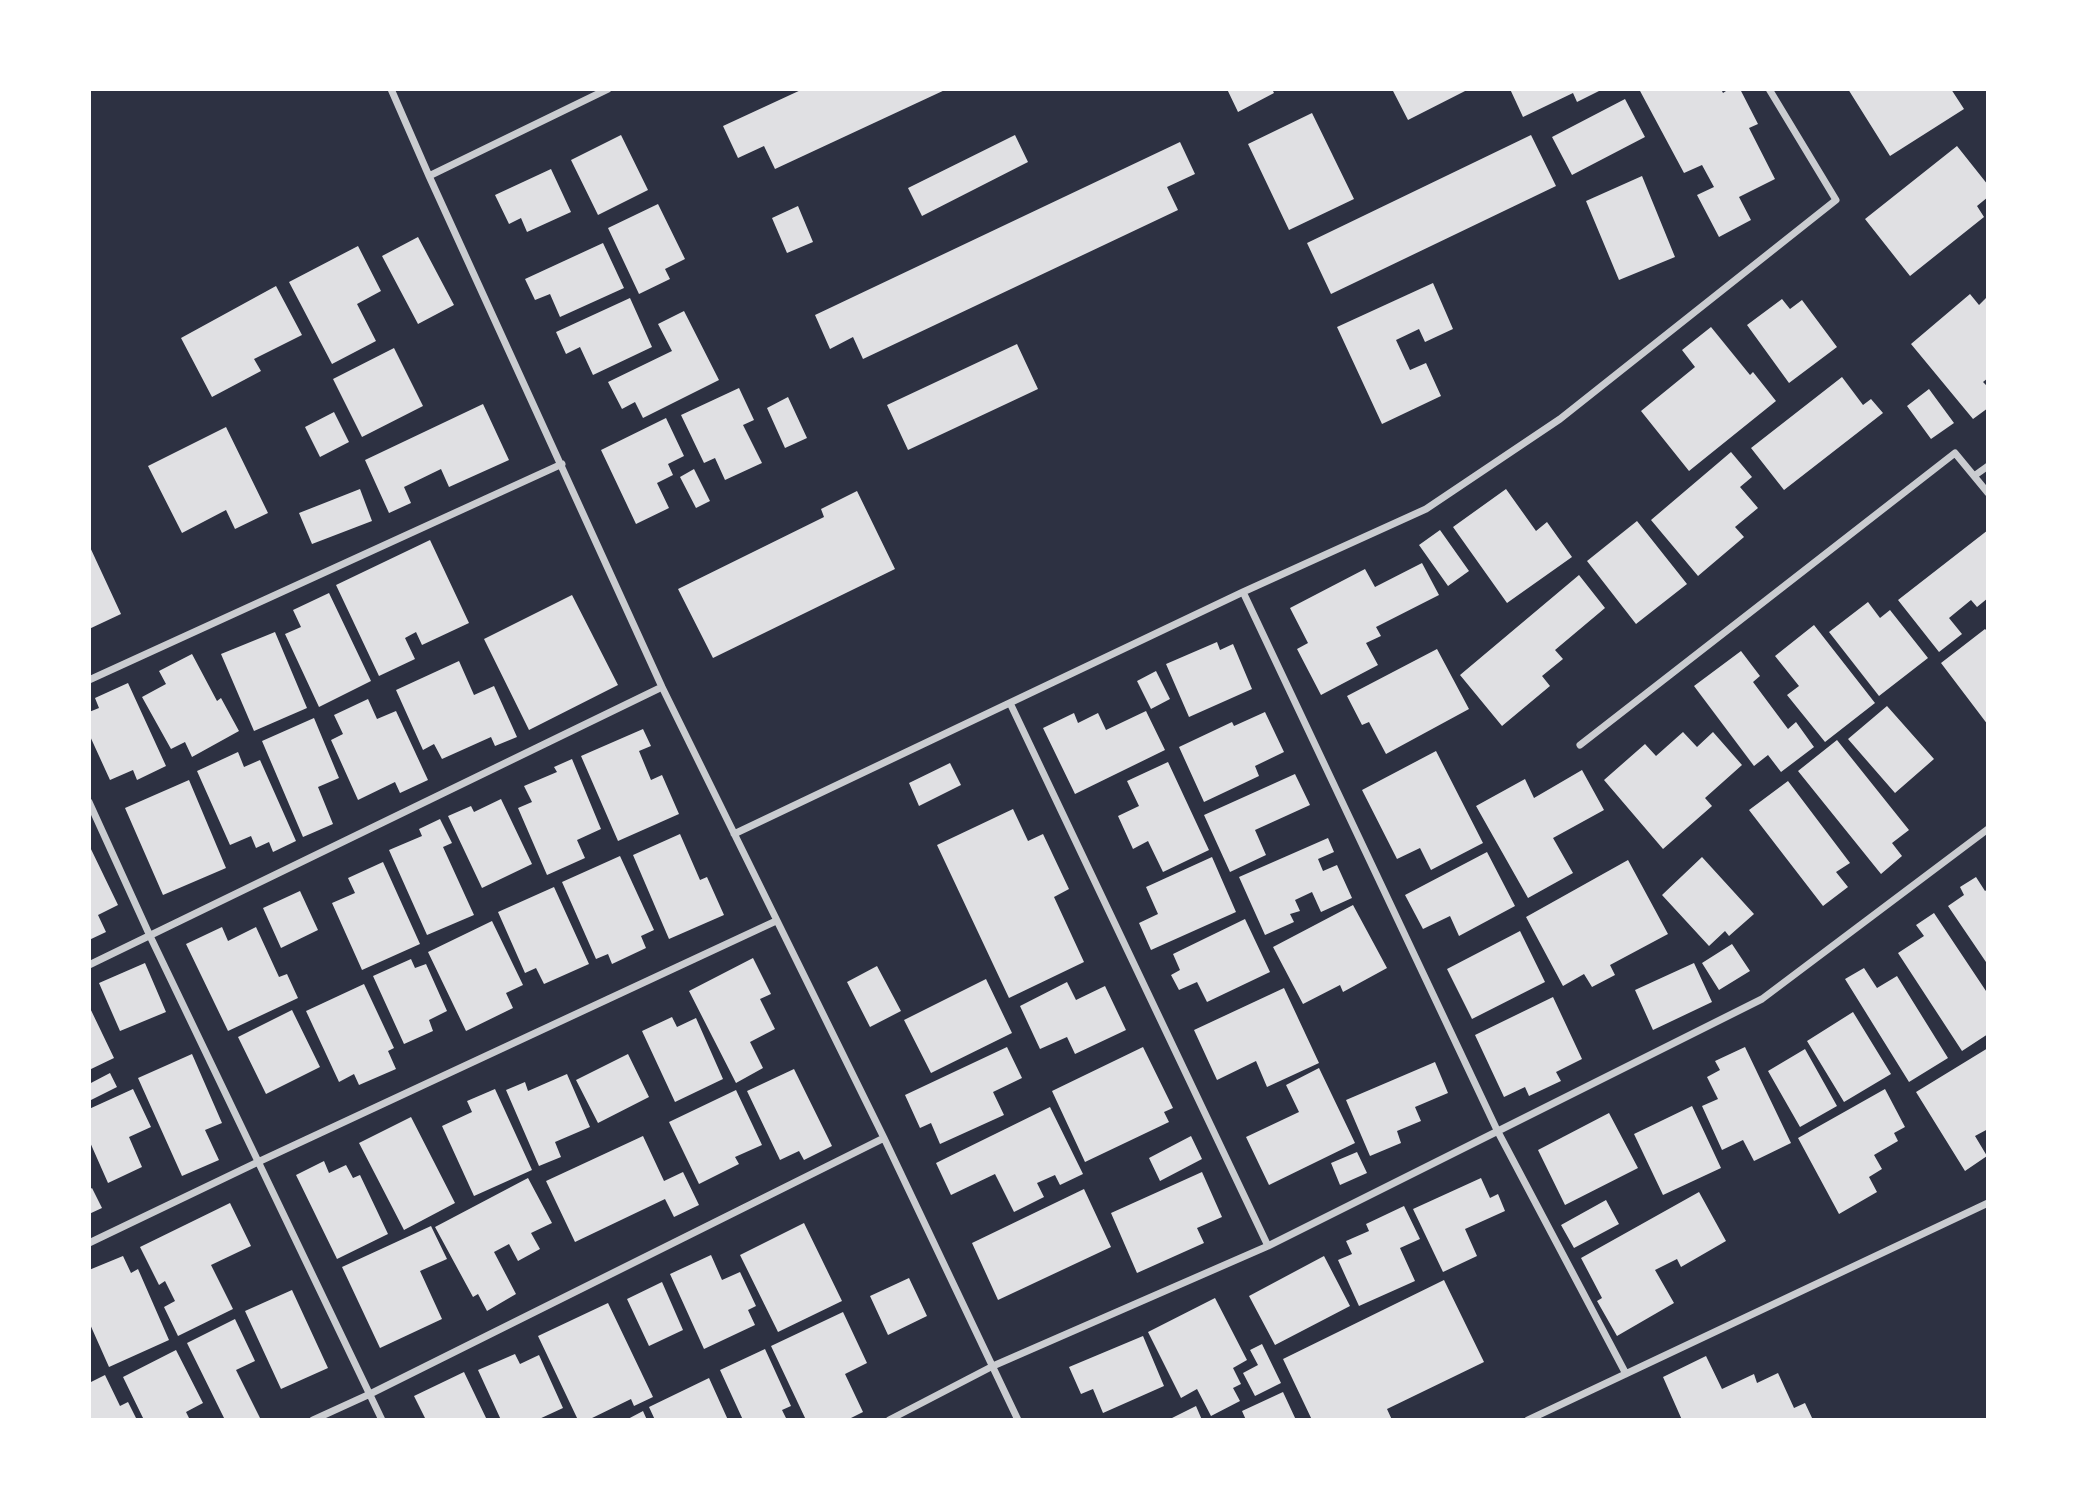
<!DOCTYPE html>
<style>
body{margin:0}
#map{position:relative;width:2077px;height:1509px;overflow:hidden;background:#2d3142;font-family:"Titillium Web",sans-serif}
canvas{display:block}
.frame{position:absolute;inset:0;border:91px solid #fff;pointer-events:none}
</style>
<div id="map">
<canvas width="2077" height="1509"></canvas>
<div class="frame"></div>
</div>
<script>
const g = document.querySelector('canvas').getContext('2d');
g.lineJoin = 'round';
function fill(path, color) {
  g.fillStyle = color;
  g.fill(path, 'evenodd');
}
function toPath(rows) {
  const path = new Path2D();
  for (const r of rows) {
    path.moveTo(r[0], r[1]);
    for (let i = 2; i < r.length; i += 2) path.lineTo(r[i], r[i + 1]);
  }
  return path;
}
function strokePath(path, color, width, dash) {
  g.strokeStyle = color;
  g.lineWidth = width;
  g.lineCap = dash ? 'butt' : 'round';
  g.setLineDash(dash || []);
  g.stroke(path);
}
const building = toPath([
 [803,89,947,89,775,169,764,146,738,158,723,126],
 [1227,89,1272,89,1274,93,1238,112],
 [1392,89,1469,89,1408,120],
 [1510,89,1603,89,1577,102,1573,93,1523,117],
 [1639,89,1721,89,1723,93,1729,89,1740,89,1758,124,1749,128,1775,179,1739,197,1751,220,1719,237,1697,195,1714,187,1702,165,1684,173],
 [1848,89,1951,89,1964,109,1890,156],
 [1625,99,1645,137,1572,175,1552,137],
 [1312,113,1354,199,1289,230,1248,144],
 [621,135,648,190,598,215,571,160],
 [1015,135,1028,162,922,216,908,188],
 [1531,135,1556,186,1331,294,1307,243],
 [1180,142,1195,174,1167,187,1178,210,863,359,853,337,830,349,815,315],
 [1957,146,1988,185,1988,197,1977,206,1984,217,1910,276,1865,219],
 [551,169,571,212,527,232,521,218,509,224,495,195],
 [1642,176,1675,257,1619,280,1586,201],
 [658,204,685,259,665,269,670,279,639,294,608,228],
 [798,206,813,242,787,253,772,218],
 [418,237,454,305,418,324,382,256],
 [603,243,624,288,560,317,550,294,535,300,525,279],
 [358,246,381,291,357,304,376,341,332,364,289,282],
 [1433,283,1453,329,1425,342,1419,329,1396,340,1410,370,1426,363,1441,396,1382,424,1337,327],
 [276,286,302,335,254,359,261,371,212,397,181,338],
 [1970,294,1979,305,1986,298,1988,300,1988,378,1983,382,1988,387,1988,408,1973,419,1911,344],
 [630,298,652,347,593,375,580,347,566,354,556,332],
 [1782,299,1790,309,1802,300,1837,347,1789,383,1747,325],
 [684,311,719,380,643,418,635,402,622,409,608,382,672,351,658,324],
 [1711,327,1750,375,1753,372,1776,401,1689,471,1641,411,1695,367,1682,350],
 [1017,344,1038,389,908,450,887,405],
 [394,348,423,406,362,437,333,379],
 [1842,377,1863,405,1871,399,1883,413,1784,490,1751,448],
 [739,388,754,420,743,425,762,463,725,480,715,458,704,463,681,415],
 [1929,389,1954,423,1931,439,1907,406],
 [788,397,807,438,785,448,767,408],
 [483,404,509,460,449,487,441,469,404,487,411,503,389,513,365,460],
 [334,412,349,442,320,457,305,427],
 [666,418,684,456,668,464,673,475,657,483,669,508,636,524,601,450],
 [226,427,268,513,235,529,226,510,182,533,148,466],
 [1731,452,1752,477,1740,487,1758,508,1735,527,1744,537,1698,576,1651,520],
 [694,469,710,501,696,508,680,477],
 [360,489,372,521,312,544,299,513],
 [1506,489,1536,531,1547,522,1572,557,1507,603,1453,527],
 [857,491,895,569,713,658,678,589,824,517,821,509],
 [1637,521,1687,584,1636,624,1587,561],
 [1440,530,1469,571,1448,586,1419,545],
 [1988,530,1988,598,1977,607,1971,600,1949,618,1962,634,1939,652,1898,600],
 [430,540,469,623,422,645,416,632,405,638,415,659,379,676,336,585],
 [89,545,121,614,89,629],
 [1422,563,1439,595,1376,627,1381,636,1366,643,1378,665,1321,695,1297,649,1308,643,1290,608,1365,569,1375,587],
 [1579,575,1605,608,1555,650,1563,659,1542,676,1550,686,1502,726,1460,675],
 [329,593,371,681,319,707,285,634,301,627,293,610],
 [572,595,618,685,529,730,484,639],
 [1868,602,1880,618,1890,610,1928,658,1879,696,1829,632],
 [1814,625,1875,703,1825,742,1787,695,1799,686,1775,656],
 [1985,629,1988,632,1988,725,1941,663],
 [275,632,307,708,254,731,221,654],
 [1217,642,1220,650,1233,644,1252,689,1189,717,1166,664],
 [1437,649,1469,709,1386,754,1369,722,1362,725,1347,696],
 [1741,651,1760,676,1753,682,1788,729,1796,722,1814,747,1781,772,1768,755,1754,766,1694,686],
 [192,654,217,701,221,698,239,731,192,757,185,742,171,749,142,697,166,684,159,671],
 [459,661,474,695,494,686,517,737,495,746,491,737,442,759,434,744,423,750,396,690],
 [1156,671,1170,699,1151,709,1137,681],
 [128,683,166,766,137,780,133,770,110,780,89,734,89,712,99,708,95,698],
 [368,699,377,719,396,711,428,780,400,793,395,782,358,800,331,740,343,734,334,715],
 [1887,706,1934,759,1895,793,1848,739],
 [1146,711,1165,750,1075,794,1043,728,1074,713,1078,723,1098,713,1106,730],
 [1265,712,1284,752,1255,766,1259,776,1204,802,1179,747,1232,722,1234,726],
 [314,718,339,778,318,787,333,824,303,837,262,741],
 [643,729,651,746,639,751,651,780,662,775,679,814,618,841,581,756],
 [1683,732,1697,747,1713,732,1742,765,1705,798,1712,806,1663,849,1604,780,1645,744,1656,756],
 [1837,740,1909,830,1892,843,1902,856,1881,874,1798,771],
 [1436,751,1483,843,1431,870,1420,848,1397,859,1362,790],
 [238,752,244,767,260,760,296,841,273,852,269,842,256,848,251,836,230,845,197,771],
 [572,759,601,829,577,840,585,858,547,875,518,808,532,802,524,786,557,772,554,767],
 [1168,762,1209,850,1163,872,1148,841,1133,849,1118,816,1139,806,1127,781],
 [950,763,961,785,919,806,909,783],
 [1582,770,1604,810,1553,838,1573,873,1528,898,1476,806,1525,779,1534,798],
 [1295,774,1310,805,1255,830,1266,855,1230,872,1204,815],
 [189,780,226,868,163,895,125,808],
 [1788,781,1850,863,1836,872,1848,887,1823,906,1749,810],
 [501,799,532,864,482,888,448,816,471,806,474,812],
 [1013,809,1028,841,1043,834,1069,889,1054,897,1084,962,1009,998,937,845],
 [440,819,452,843,443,847,474,915,427,935,389,850,422,836,419,829],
 [680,834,700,880,707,877,724,915,669,939,633,855],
 [1328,838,1334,852,1318,859,1323,871,1337,865,1352,898,1321,912,1312,892,1295,900,1300,911,1290,914,1294,922,1265,935,1239,877],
 [89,845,118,905,98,915,106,932,89,940],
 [1487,852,1515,906,1459,936,1450,916,1423,929,1405,895],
 [620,856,654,930,641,936,646,948,612,964,608,954,596,959,562,882],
 [1212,857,1236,912,1151,950,1139,923,1158,914,1146,887],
 [1702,857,1754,914,1729,936,1725,931,1709,946,1662,895],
 [1628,860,1668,934,1610,965,1615,975,1592,987,1584,974,1563,986,1526,917],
 [383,862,420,944,362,970,332,903,355,893,348,878],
 [1976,877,1985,891,1988,889,1988,965,1948,906,1964,895,1960,887],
 [554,887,589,964,544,984,536,968,525,973,498,912],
 [300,891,318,930,281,948,263,908],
 [1353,905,1387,968,1343,992,1340,985,1303,1004,1273,947],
 [1934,913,1988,994,1988,1034,1962,1051,1898,953,1924,936,1916,925],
 [1245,919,1270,972,1207,1002,1197,982,1179,990,1171,975,1180,970,1173,954],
 [492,921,523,985,506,993,513,1008,466,1031,428,952],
 [222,927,228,941,256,927,279,977,287,974,298,998,228,1031,186,944],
 [1520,931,1545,982,1472,1019,1447,969],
 [1732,944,1750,971,1719,990,1702,963],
 [753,958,771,994,760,999,775,1029,750,1042,763,1068,736,1083,689,991],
 [411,959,415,968,426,964,447,1011,429,1020,433,1031,404,1044,373,976],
 [145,963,166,1012,120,1031,99,983],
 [1694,963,1712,1002,1653,1030,1635,990],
 [877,966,901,1011,870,1027,847,982],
 [1864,968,1877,988,1897,976,1948,1058,1909,1082,1845,979],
 [986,979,1012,1033,931,1073,904,1020],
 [1067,982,1076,1000,1105,986,1126,1030,1075,1054,1067,1037,1040,1049,1020,1006],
 [364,984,394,1048,388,1051,396,1069,359,1085,354,1074,339,1082,306,1011],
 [1284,988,1319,1063,1267,1087,1256,1061,1217,1080,1194,1030],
 [1553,997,1582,1059,1556,1072,1561,1081,1529,1096,1525,1087,1504,1097,1475,1035],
 [89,1006,114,1058,89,1070],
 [292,1010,320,1067,266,1094,238,1037],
 [1853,1012,1891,1074,1844,1102,1807,1041],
 [672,1017,677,1027,696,1018,723,1079,675,1102,642,1031],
 [1007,1047,1022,1078,993,1092,1004,1115,940,1144,931,1123,920,1128,905,1095],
 [1143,1047,1173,1108,1164,1112,1169,1122,1085,1162,1052,1091],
 [1745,1047,1791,1143,1754,1161,1743,1140,1722,1150,1702,1106,1718,1099,1707,1077,1720,1070,1715,1061],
 [1988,1048,1988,1129,1975,1136,1987,1156,1965,1171,1916,1092],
 [1805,1049,1837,1106,1800,1127,1768,1071],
 [192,1054,222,1123,205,1130,219,1160,182,1176,138,1078],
 [628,1054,649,1097,598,1123,576,1080],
 [1435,1062,1448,1093,1415,1107,1421,1121,1397,1131,1401,1143,1370,1156,1346,1100],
 [1319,1068,1355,1143,1269,1185,1246,1137,1299,1112,1286,1085],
 [794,1069,832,1146,804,1160,799,1151,780,1160,747,1091],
 [110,1073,117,1087,89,1101,89,1084],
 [567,1074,590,1127,555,1142,561,1157,539,1166,506,1090,525,1082,528,1091],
 [133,1089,151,1127,129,1137,142,1167,108,1183,89,1140,89,1109],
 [495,1089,532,1170,474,1196,442,1126,472,1112,467,1101],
 [1885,1089,1905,1127,1894,1133,1898,1141,1874,1155,1882,1169,1869,1177,1877,1192,1839,1214,1798,1138],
 [736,1090,762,1145,735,1157,739,1164,699,1184,669,1122],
 [1692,1106,1721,1168,1663,1195,1634,1134],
 [1050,1107,1083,1174,1060,1185,1055,1175,1037,1183,1044,1197,1014,1212,995,1174,951,1195,936,1163],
 [1609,1113,1638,1168,1565,1205,1538,1150],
 [411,1117,455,1203,404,1230,359,1143],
 [643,1136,664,1181,683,1172,699,1205,674,1217,665,1199,575,1242,546,1181],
 [1191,1136,1202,1159,1160,1181,1149,1158],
 [1357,1152,1367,1173,1340,1185,1331,1163],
 [324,1161,329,1173,346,1165,353,1178,360,1175,388,1234,337,1259,296,1175],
 [1202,1172,1222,1217,1197,1228,1204,1243,1137,1273,1111,1213],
 [528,1178,552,1223,531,1233,540,1249,518,1261,509,1244,494,1252,516,1294,487,1311,478,1294,473,1297,435,1227],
 [1481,1178,1490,1198,1498,1194,1505,1211,1465,1229,1477,1256,1443,1272,1413,1209],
 [92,1188,102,1208,89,1214,89,1190],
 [1084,1189,1111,1247,998,1300,972,1243],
 [1699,1192,1726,1241,1681,1267,1677,1259,1655,1270,1674,1303,1617,1336,1597,1301,1602,1298,1581,1258],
 [1606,1200,1619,1224,1574,1248,1561,1225],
 [230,1203,251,1246,211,1265,233,1309,178,1336,164,1307,175,1301,165,1281,159,1285,140,1247],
 [1404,1206,1420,1239,1400,1248,1415,1281,1359,1306,1338,1260,1352,1254,1346,1241,1369,1231,1366,1224],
 [804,1223,842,1301,778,1332,740,1255],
 [431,1226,447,1259,420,1271,442,1319,380,1348,342,1267],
 [711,1255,722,1280,740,1272,756,1306,748,1310,755,1325,704,1349,670,1274],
 [123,1256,131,1273,138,1269,169,1340,109,1367,89,1322,89,1270],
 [1324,1256,1350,1306,1275,1345,1249,1296],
 [909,1278,927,1316,888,1335,870,1296],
 [1444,1280,1484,1362,1387,1409,1392,1420,1312,1420,1283,1359],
 [662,1282,683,1330,649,1346,627,1299],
 [292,1290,328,1368,281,1389,245,1311],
 [1215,1298,1247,1360,1233,1368,1241,1384,1233,1388,1240,1401,1211,1416,1197,1389,1181,1398,1148,1332],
 [608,1303,653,1397,634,1406,631,1399,588,1420,578,1420,538,1336],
 [843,1312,867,1363,845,1374,863,1412,847,1420,806,1420,771,1346],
 [235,1319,255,1361,236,1370,260,1418,256,1420,225,1420,187,1343],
 [1143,1336,1164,1386,1103,1413,1093,1389,1081,1394,1069,1367],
 [1262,1344,1281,1383,1255,1396,1243,1373,1258,1365,1250,1350],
 [765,1349,791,1406,782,1410,787,1420,743,1420,720,1370],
 [176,1350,203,1403,186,1412,190,1420,144,1420,123,1377],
 [515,1354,520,1364,539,1355,563,1408,537,1420,501,1420,478,1370],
 [1706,1356,1722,1389,1754,1374,1757,1383,1778,1373,1794,1408,1805,1403,1813,1420,1682,1420,1663,1377],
 [464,1372,487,1420,420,1420,425,1418,414,1396],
 [105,1375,120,1406,128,1402,137,1420,89,1420,89,1383],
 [709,1378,728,1420,655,1420,649,1407],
 [1283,1392,1296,1420,1246,1420,1242,1411],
 [1196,1406,1202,1420,1168,1420],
 [643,1411,647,1420,626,1420]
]);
const minor = toPath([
 [391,89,429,176,662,687,884,1138,1018,1420],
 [429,176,608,89],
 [1974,476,1988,466],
 [1243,592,1497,1130,1626,1374],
 [89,680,562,464],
 [1010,703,1268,1246],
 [1580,745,1955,453,1988,493],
 [89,802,150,936,382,1420],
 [734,834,1243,592,1426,509,1560,419,1836,200,1769,89],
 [89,965,662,687],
 [89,1243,258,1162,776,921],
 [313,1420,370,1394,884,1138],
 [889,1420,993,1366,1268,1246,1762,999,1988,829],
 [1528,1420,1988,1203]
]);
fill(building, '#e0e0e3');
strokePath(minor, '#caccd0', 7);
</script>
